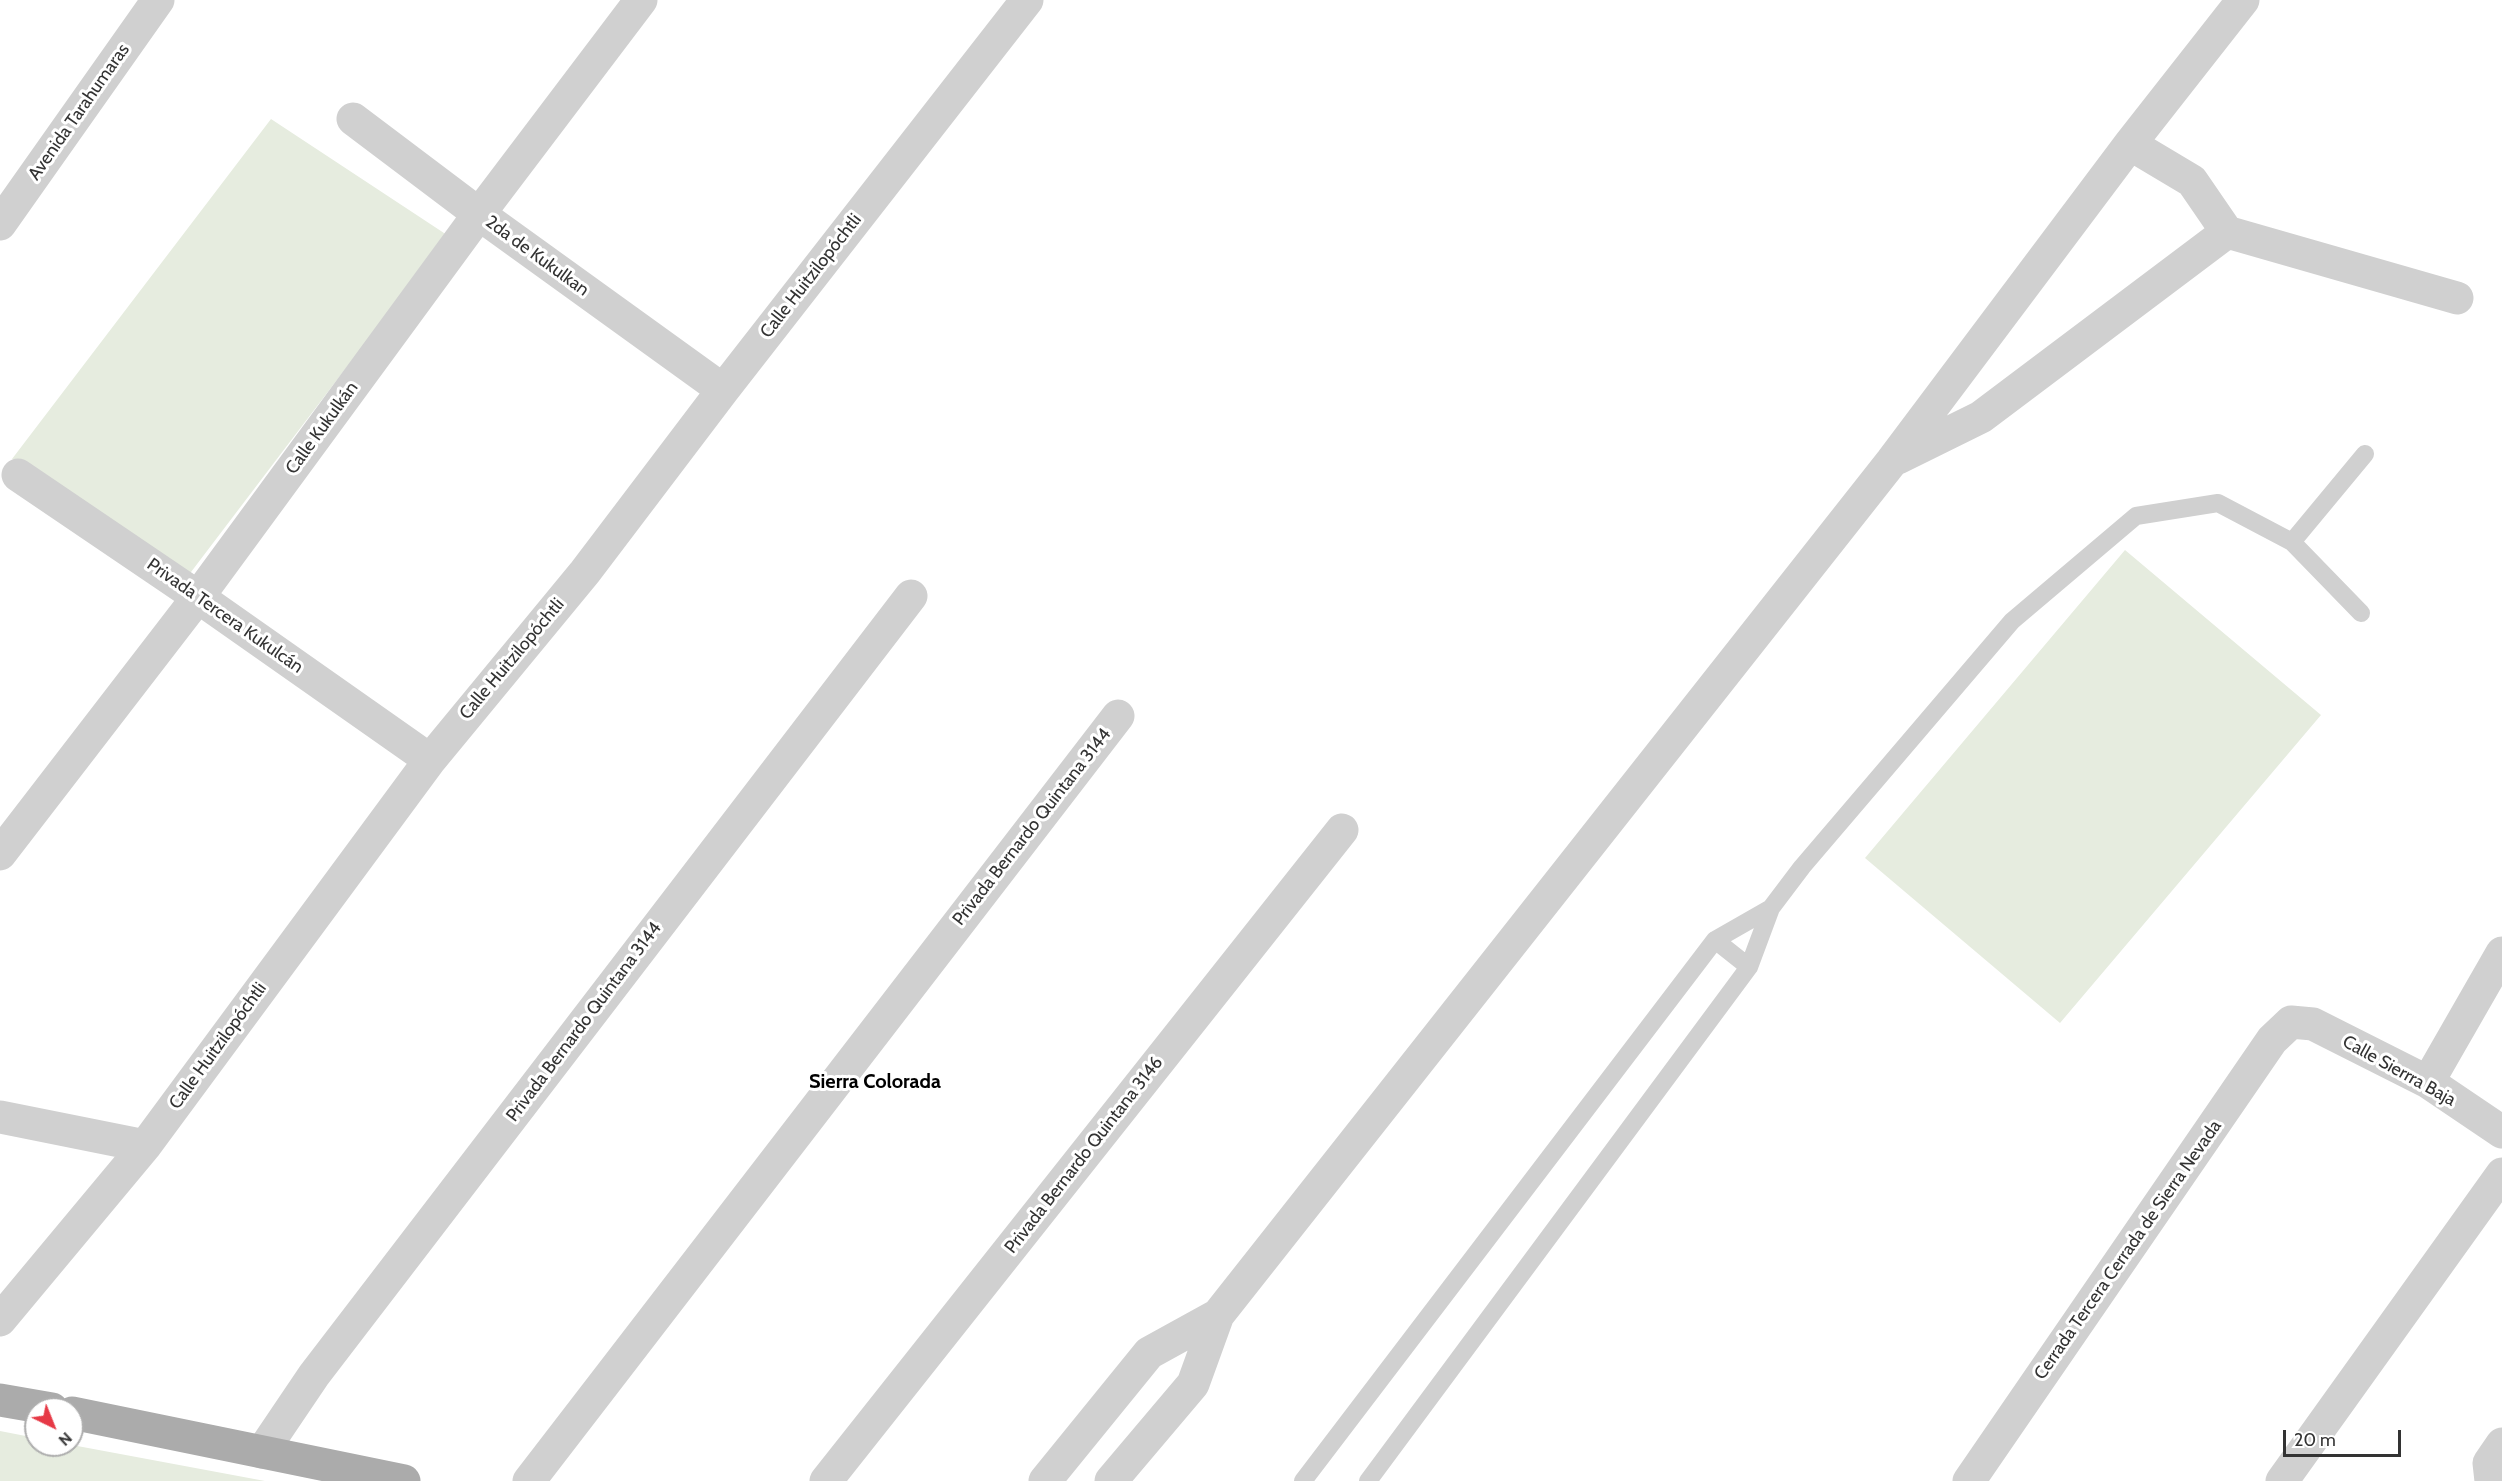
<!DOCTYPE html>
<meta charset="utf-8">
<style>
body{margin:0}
#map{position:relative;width:2502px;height:1481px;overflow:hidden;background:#fff;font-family:Cabin,sans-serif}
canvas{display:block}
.north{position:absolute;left:24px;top:1397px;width:60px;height:60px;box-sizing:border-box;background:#fff;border:2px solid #adadad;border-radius:50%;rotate:137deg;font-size:16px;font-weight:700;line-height:24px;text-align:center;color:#333}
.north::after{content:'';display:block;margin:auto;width:21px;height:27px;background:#e63946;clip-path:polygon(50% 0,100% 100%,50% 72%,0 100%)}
.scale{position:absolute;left:2283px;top:1430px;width:118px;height:27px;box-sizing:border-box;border:3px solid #333;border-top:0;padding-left:8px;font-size:18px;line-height:21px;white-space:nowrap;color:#333;-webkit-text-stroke:4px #fff;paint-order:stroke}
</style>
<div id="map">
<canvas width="2502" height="1481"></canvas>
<div class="north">N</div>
<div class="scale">20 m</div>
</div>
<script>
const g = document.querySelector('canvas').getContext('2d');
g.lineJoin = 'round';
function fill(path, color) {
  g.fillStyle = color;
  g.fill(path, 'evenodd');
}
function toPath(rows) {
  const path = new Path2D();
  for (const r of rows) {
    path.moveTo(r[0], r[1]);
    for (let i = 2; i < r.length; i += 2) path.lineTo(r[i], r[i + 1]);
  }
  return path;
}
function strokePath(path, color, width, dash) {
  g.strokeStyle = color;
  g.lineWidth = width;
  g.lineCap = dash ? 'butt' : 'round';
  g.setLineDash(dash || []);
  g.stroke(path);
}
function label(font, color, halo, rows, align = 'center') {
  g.font = font + ' Cabin,sans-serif';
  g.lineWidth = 6;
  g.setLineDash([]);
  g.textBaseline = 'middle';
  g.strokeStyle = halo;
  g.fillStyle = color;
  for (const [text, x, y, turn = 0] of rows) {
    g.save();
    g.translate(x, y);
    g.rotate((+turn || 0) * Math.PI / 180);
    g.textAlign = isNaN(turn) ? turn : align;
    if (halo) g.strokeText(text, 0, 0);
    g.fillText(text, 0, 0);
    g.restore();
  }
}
const green = toPath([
 [271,119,447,235,188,576,12,459],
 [2125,550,2321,715,2060,1023,1865,858],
 [0,1431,36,1438,36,1445,72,1445,265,1481,0,1481]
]);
const service = toPath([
 [2292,542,2365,454],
 [1715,940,1749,967],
 [1303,1481,1715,940,1771,908],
 [1368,1481,1749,967,1771,908,1802,867,2012,621,2136,516,2218,503,2292,542,2361,613]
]);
const minor = toPath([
 [353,119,479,214,723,390],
 [2130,144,2192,181,2227,232,2457,298],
 [0,224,158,0],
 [1898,458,1981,417,2227,232],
 [18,475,198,597,430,760],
 [0,854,198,597,479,214,641,0],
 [2428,1082,2502,953],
 [0,1117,145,1146],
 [0,1320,145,1146,430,760,585,572,723,390,1027,0],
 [262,1452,314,1375,911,596],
 [529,1481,1118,716],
 [826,1481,1342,830],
 [1045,1481,1149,1353,1218,1315],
 [1111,1481,1193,1384,1218,1315,1892,461,2130,144,2243,0],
 [1969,1481,2272,1040,2291,1022,2313,1024,2428,1082,2502,1132],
 [2282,1481,2502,1174],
 [2491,1481,2489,1463,2502,1444]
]);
const primary = toPath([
 [0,1400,52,1409],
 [72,1413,404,1481]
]);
const streetNames = [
 ["Avenida Tarahumaras",79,112,-55],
 ["2da de Kukulkan",537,256,36],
 ["Calle Huitzilopóchtli",811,276,-52],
 ["Calle Kukulkán",322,428,-54],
 ["Privada Tercera Kukulcán",225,616,35],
 ["Calle Huitzilopóchtli",512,659,-50],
 ["Privada Bernardo Quintana 3144",1032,827,-52],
 ["Privada Bernardo Quintana 3144",584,1022,-53],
 ["Calle Huitzilopóchtli",218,1046,-54],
 ["Calle Sierrra Baja",2399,1071,29],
 ["Privada Bernardo Quintana 3146",1084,1155,-52],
 ["Cerrada Tercera Cerrada de Sierra Nevada",2128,1250,-55]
];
const neighbourhoodNames = [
 ["Sierra Colorada",875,1082]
];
fill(green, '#e6ecdf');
strokePath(service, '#d0d0d0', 18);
strokePath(minor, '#d0d0d0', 33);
strokePath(primary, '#ababab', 33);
label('18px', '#333', '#fff', streetNames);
label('bold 20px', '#000', '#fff', neighbourhoodNames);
</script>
